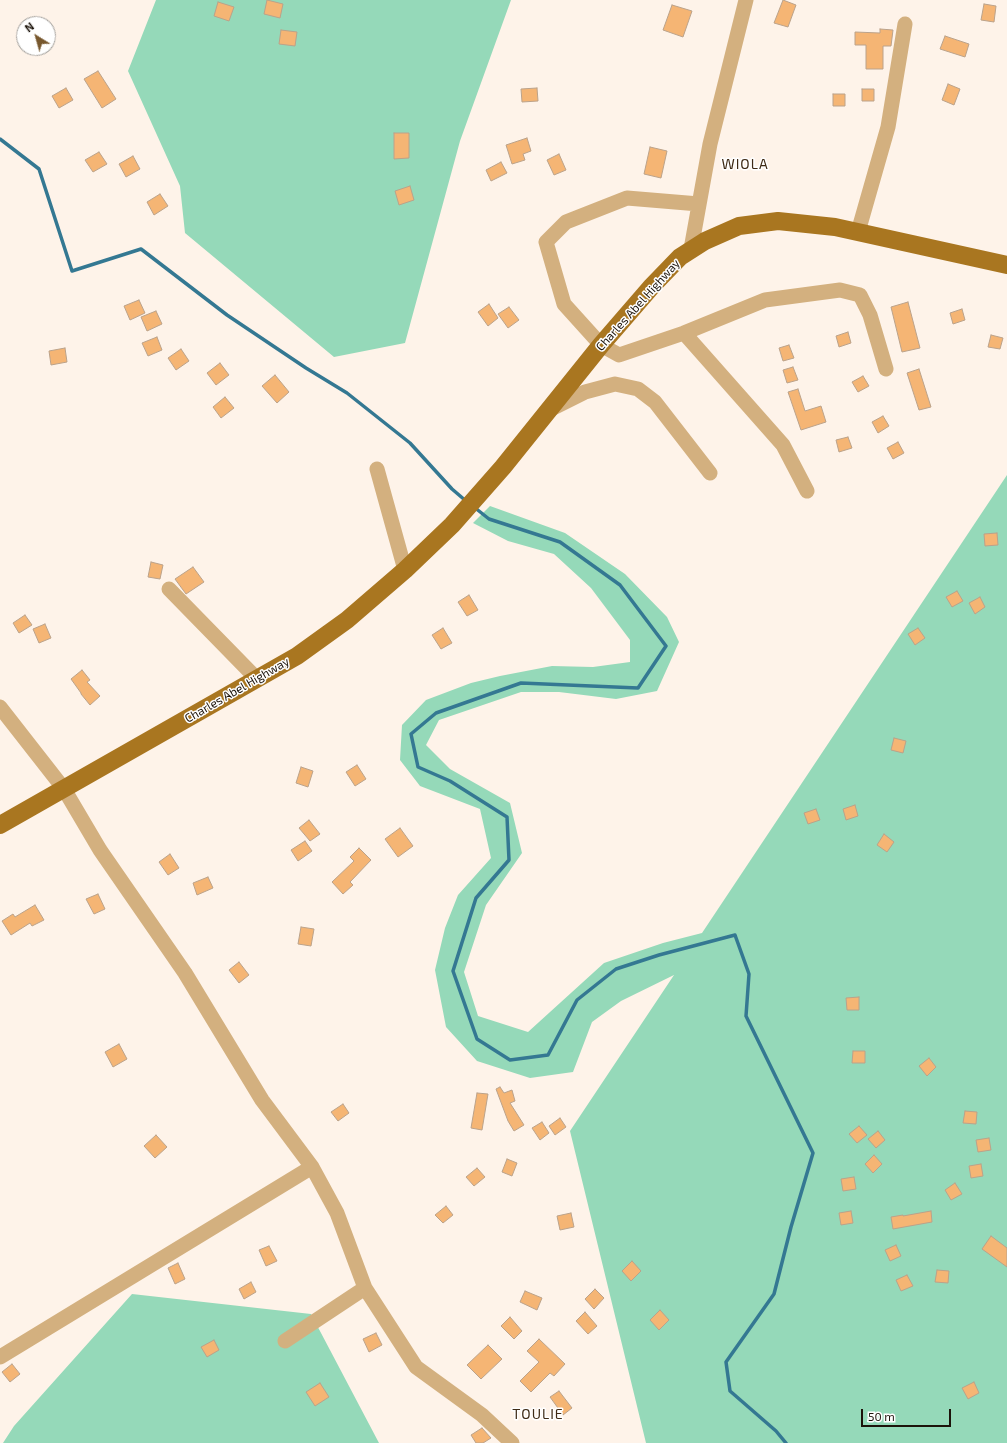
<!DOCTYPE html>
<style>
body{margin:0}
#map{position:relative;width:1007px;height:1443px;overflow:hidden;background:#fef3e9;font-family:"Exo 2",sans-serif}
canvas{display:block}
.north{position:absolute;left:16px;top:16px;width:40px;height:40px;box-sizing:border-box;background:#fff;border:1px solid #a4a19d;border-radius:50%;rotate:323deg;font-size:11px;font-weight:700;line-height:16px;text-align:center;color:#1c130a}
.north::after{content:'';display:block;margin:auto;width:14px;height:18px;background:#78582e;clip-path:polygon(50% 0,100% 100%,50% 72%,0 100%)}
.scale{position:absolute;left:861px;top:1409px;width:90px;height:18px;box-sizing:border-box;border:2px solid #1c130a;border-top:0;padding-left:5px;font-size:12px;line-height:14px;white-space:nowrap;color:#1c130a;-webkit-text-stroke:3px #fff;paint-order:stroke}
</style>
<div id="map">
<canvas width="1007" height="1443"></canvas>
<div class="north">N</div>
<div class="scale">50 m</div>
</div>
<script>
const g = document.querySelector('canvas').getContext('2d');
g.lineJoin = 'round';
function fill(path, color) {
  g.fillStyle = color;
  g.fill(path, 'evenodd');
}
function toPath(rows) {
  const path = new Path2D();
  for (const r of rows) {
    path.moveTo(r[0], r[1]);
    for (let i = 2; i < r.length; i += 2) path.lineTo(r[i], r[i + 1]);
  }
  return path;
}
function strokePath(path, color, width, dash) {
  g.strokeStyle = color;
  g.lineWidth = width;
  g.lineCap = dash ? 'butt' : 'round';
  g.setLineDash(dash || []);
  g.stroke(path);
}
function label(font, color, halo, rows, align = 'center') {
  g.font = font + ' "Exo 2",sans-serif';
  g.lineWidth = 3;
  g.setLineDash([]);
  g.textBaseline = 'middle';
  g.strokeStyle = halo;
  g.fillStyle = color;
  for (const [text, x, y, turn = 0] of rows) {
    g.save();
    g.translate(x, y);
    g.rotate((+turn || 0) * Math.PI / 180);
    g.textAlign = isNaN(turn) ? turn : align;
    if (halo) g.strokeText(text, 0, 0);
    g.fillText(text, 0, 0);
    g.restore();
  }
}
const green = toPath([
 [156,0,511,0,460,141,405,343,334,357,185,233,180,186,128,71],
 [1007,475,1007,1443,646,1443,570,1131,674,975,621,1001,592,1022,573,1072,530,1078,477,1061,446,1027,435,970,445,928,458,895,491,858,480,809,420,786,400,760,402,725,426,700,471,683,500,676,552,666,593,667,630,662,630,640,591,588,554,554,508,541,473,523,490,506,565,533,625,574,667,617,679,642,657,691,616,699,559,692,521,692,439,720,426,745,450,769,510,803,522,853,486,905,464,972,478,1016,528,1032,604,963,663,943,702,933],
 [132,1294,311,1314,379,1443,3,1443,14,1426]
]);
const stream = toPath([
 [0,139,39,169,72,271,141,249,227,315,306,368,347,393,410,443,452,489,466,501],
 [474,507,489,519,560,542,620,585,666,646,638,688,521,683,436,713,411,734,418,767,450,781,507,817,509,860,476,898,453,971,477,1039,510,1060,548,1055,577,1000,616,969,659,955,735,935,749,974,746,1016,813,1153,791,1227,774,1294,726,1362,730,1391,776,1431,786,1443]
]);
const building = toPath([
 [267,0,283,4,280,18,264,14,267,0],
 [783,0,796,5,788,27,774,23,783,0],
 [218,2,234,7,229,21,214,16,218,2],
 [984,4,996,6,994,22,981,20,984,4],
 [672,5,692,11,683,37,663,30,672,5],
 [880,29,893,30,891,46,883,46,883,69,866,69,866,45,855,45,855,32,880,33,880,29],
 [281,30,297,32,295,46,279,44,281,30],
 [945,36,969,44,965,57,940,49,945,36],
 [98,71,116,99,102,108,84,79,98,71],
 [948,84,960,89,954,105,942,100,948,84],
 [66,88,73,100,59,108,52,96,66,88],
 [537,88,538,101,522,102,521,89,537,88],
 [862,89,874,89,874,101,862,101,862,89],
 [833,94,845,94,845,106,833,106,833,94],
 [394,133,409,133,409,158,394,159,394,133],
 [527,138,531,151,523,154,525,160,512,164,506,145,527,138],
 [650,147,667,151,661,178,644,174,650,147],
 [99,152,107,164,93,172,85,160,99,152],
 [559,154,566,170,554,175,547,160,559,154],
 [133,156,140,169,126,177,119,164,133,156],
 [501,162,507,173,491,181,486,170,501,162],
 [410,186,414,200,399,205,395,191,410,186],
 [160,194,168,206,154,215,147,202,160,194],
 [139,300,145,313,130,320,124,306,139,300],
 [908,302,920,348,902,352,891,307,908,302],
 [489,304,498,318,488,326,478,312,489,304],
 [509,307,519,320,508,328,498,314,509,307],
 [962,309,965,320,953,324,950,313,962,309],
 [156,311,162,324,147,331,141,317,156,311],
 [848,332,851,343,839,347,836,336,848,332],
 [991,335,1003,338,1000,349,988,347,991,335],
 [157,337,162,350,148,356,142,343,157,337],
 [789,345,794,358,783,361,779,348,789,345],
 [65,348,67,362,51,365,49,351,65,348],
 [181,349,189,361,176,370,168,358,181,349],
 [220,363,229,375,216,385,207,373,220,363],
 [793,367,798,380,787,383,783,370,793,367],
 [919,369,931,407,919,410,907,373,919,369],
 [275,375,289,392,277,403,262,386,275,375],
 [863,376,869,386,858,392,852,382,863,376],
 [798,389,805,411,821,406,826,422,801,430,788,392,798,389],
 [225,397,234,408,221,418,213,407,225,397],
 [883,416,889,426,878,433,872,422,883,416],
 [848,437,852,448,839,452,836,440,848,437],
 [898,442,904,453,893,459,887,448,898,442],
 [997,533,998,545,985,546,984,534,997,533],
 [151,562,163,565,160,579,148,577,151,562],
 [193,567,204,582,186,594,175,579,193,567],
 [957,591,963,601,952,607,946,597,957,591],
 [469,595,478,610,467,616,458,602,469,595],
 [980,597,985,607,975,614,969,603,980,597],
 [25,615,32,625,19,633,13,623,25,615],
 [45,624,51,638,39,643,33,629,45,624],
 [443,628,452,643,441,649,432,635,443,628],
 [918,628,925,638,915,645,908,634,918,628],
 [82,670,90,680,87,682,100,696,90,705,81,694,81,693,71,679,82,670],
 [894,738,906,741,903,753,891,750,894,738],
 [357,765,366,779,355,786,346,772,357,765],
 [301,767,313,771,308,787,296,783,301,767],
 [855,805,858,816,846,820,843,809,855,805],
 [816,809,820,820,808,824,804,813,816,809],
 [309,820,320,834,310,841,299,828,309,820],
 [400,828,413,846,398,857,385,839,400,828],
 [884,834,894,842,887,852,877,845,884,834],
 [305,841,312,851,298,861,291,850,305,841],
 [359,848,371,860,350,882,353,885,343,894,332,882,354,861,350,857,359,848],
 [170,854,179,868,168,875,159,862,170,854],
 [208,877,213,888,197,895,193,883,208,877],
 [98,894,105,909,94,914,86,899,98,894],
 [35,905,44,920,32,926,30,923,11,935,2,921,13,914,15,917,35,905],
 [301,927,314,929,311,946,298,944,301,927],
 [239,962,249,975,239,983,229,970,239,962],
 [859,997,859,1010,847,1010,846,998,859,997],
 [119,1044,127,1059,113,1067,105,1052,119,1044],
 [853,1051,865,1051,865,1063,852,1063,853,1051],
 [929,1058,936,1067,927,1076,919,1066,929,1058],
 [500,1087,504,1093,512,1090,515,1101,510,1103,524,1125,514,1131,508,1121,496,1089,500,1087],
 [477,1093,488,1094,482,1130,471,1128,477,1093],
 [343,1104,349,1113,338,1121,331,1112,343,1104],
 [965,1111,977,1112,976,1124,963,1123,965,1111],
 [560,1118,566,1127,555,1135,549,1126,560,1118],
 [542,1122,549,1133,540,1140,532,1128,542,1122],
 [859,1126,867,1135,857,1143,849,1134,859,1126],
 [878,1131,885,1140,876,1148,868,1139,878,1131],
 [156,1135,167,1147,155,1158,144,1146,156,1135],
 [989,1138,991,1150,978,1152,976,1140,989,1138],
 [874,1155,882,1164,873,1173,865,1164,874,1155],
 [507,1159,517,1163,512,1176,502,1172,507,1159],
 [981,1164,983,1176,971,1178,969,1166,981,1164],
 [477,1168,485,1177,474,1186,466,1177,477,1168],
 [854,1177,856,1189,843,1191,841,1179,854,1177],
 [955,1183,962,1194,951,1200,945,1190,955,1183],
 [446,1206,453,1215,443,1223,435,1215,446,1206],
 [851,1211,853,1223,841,1225,839,1213,851,1211],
 [931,1211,932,1222,893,1229,891,1217,903,1215,903,1216,931,1211],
 [571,1213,574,1227,560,1230,557,1216,571,1213],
 [991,1236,1007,1248,1007,1267,982,1249,991,1236],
 [896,1245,901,1256,890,1261,885,1250,896,1245],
 [269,1246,277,1261,266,1266,259,1250,269,1246],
 [632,1261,641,1271,631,1281,622,1271,632,1261],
 [178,1263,185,1279,175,1284,168,1268,178,1263],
 [937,1270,949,1271,948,1283,935,1282,937,1270],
 [907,1275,913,1286,901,1291,896,1280,907,1275],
 [251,1282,256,1292,244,1299,239,1289,251,1282],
 [595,1289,604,1298,594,1309,585,1299,595,1289],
 [525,1291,542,1298,537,1310,520,1302,525,1291],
 [660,1310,669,1320,659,1330,650,1320,660,1310],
 [585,1312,597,1326,588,1334,576,1321,585,1312],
 [510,1317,522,1331,514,1339,501,1326,510,1317],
 [376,1333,382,1345,369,1352,363,1339,376,1333],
 [539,1339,565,1364,554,1376,550,1373,531,1392,520,1381,539,1362,527,1351,539,1339],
 [214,1340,219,1350,207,1357,201,1347,214,1340],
 [488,1345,502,1359,481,1379,467,1365,488,1345],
 [12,1364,20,1374,10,1382,2,1372,12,1364],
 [974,1382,979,1393,968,1399,962,1388,974,1382],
 [320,1383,329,1397,315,1406,306,1392,320,1383],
 [559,1391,572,1408,563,1415,550,1397,559,1391],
 [482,1428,491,1438,483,1443,476,1443,471,1435,482,1428]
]);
const minor = toPath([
 [699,204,627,198,566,222,546,242,564,304,601,345,619,355,684,333,783,445,807,491],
 [858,232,888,127,905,24],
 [691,249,710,144,746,0],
 [684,333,765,300,840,290,860,295,870,315,886,369],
 [551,409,585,392,615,384,638,389,655,402,710,473],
 [377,469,405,570],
 [169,589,257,679],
 [0,707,64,789,100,850,185,973,262,1100,312,1167,337,1213,365,1288,416,1367,482,1415,512,1443],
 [285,1341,365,1288],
 [0,1357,312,1167]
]);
const major = toPath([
 [0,825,297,656,347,620,405,570,452,525,503,467,601,345,652,286,680,257,705,241,739,226,778,221,835,227,1007,265]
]);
const streetNames = [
 ["Charles Abel Highway",638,305,-48],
 ["Charles Abel Highway",237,690,-30]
];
const quarterNames = [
 ["WIOLA",745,164],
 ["TOULIE",538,1414]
];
fill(green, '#95d9b9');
strokePath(stream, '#347892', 3.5);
fill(building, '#f5b574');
strokePath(building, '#bba28a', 1);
strokePath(minor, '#d3b07f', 15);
strokePath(major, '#a97620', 18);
label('12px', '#1c130a', '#fff', streetNames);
g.letterSpacing = '1px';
label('14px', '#3e2a15', '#fff', quarterNames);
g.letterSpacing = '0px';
</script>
